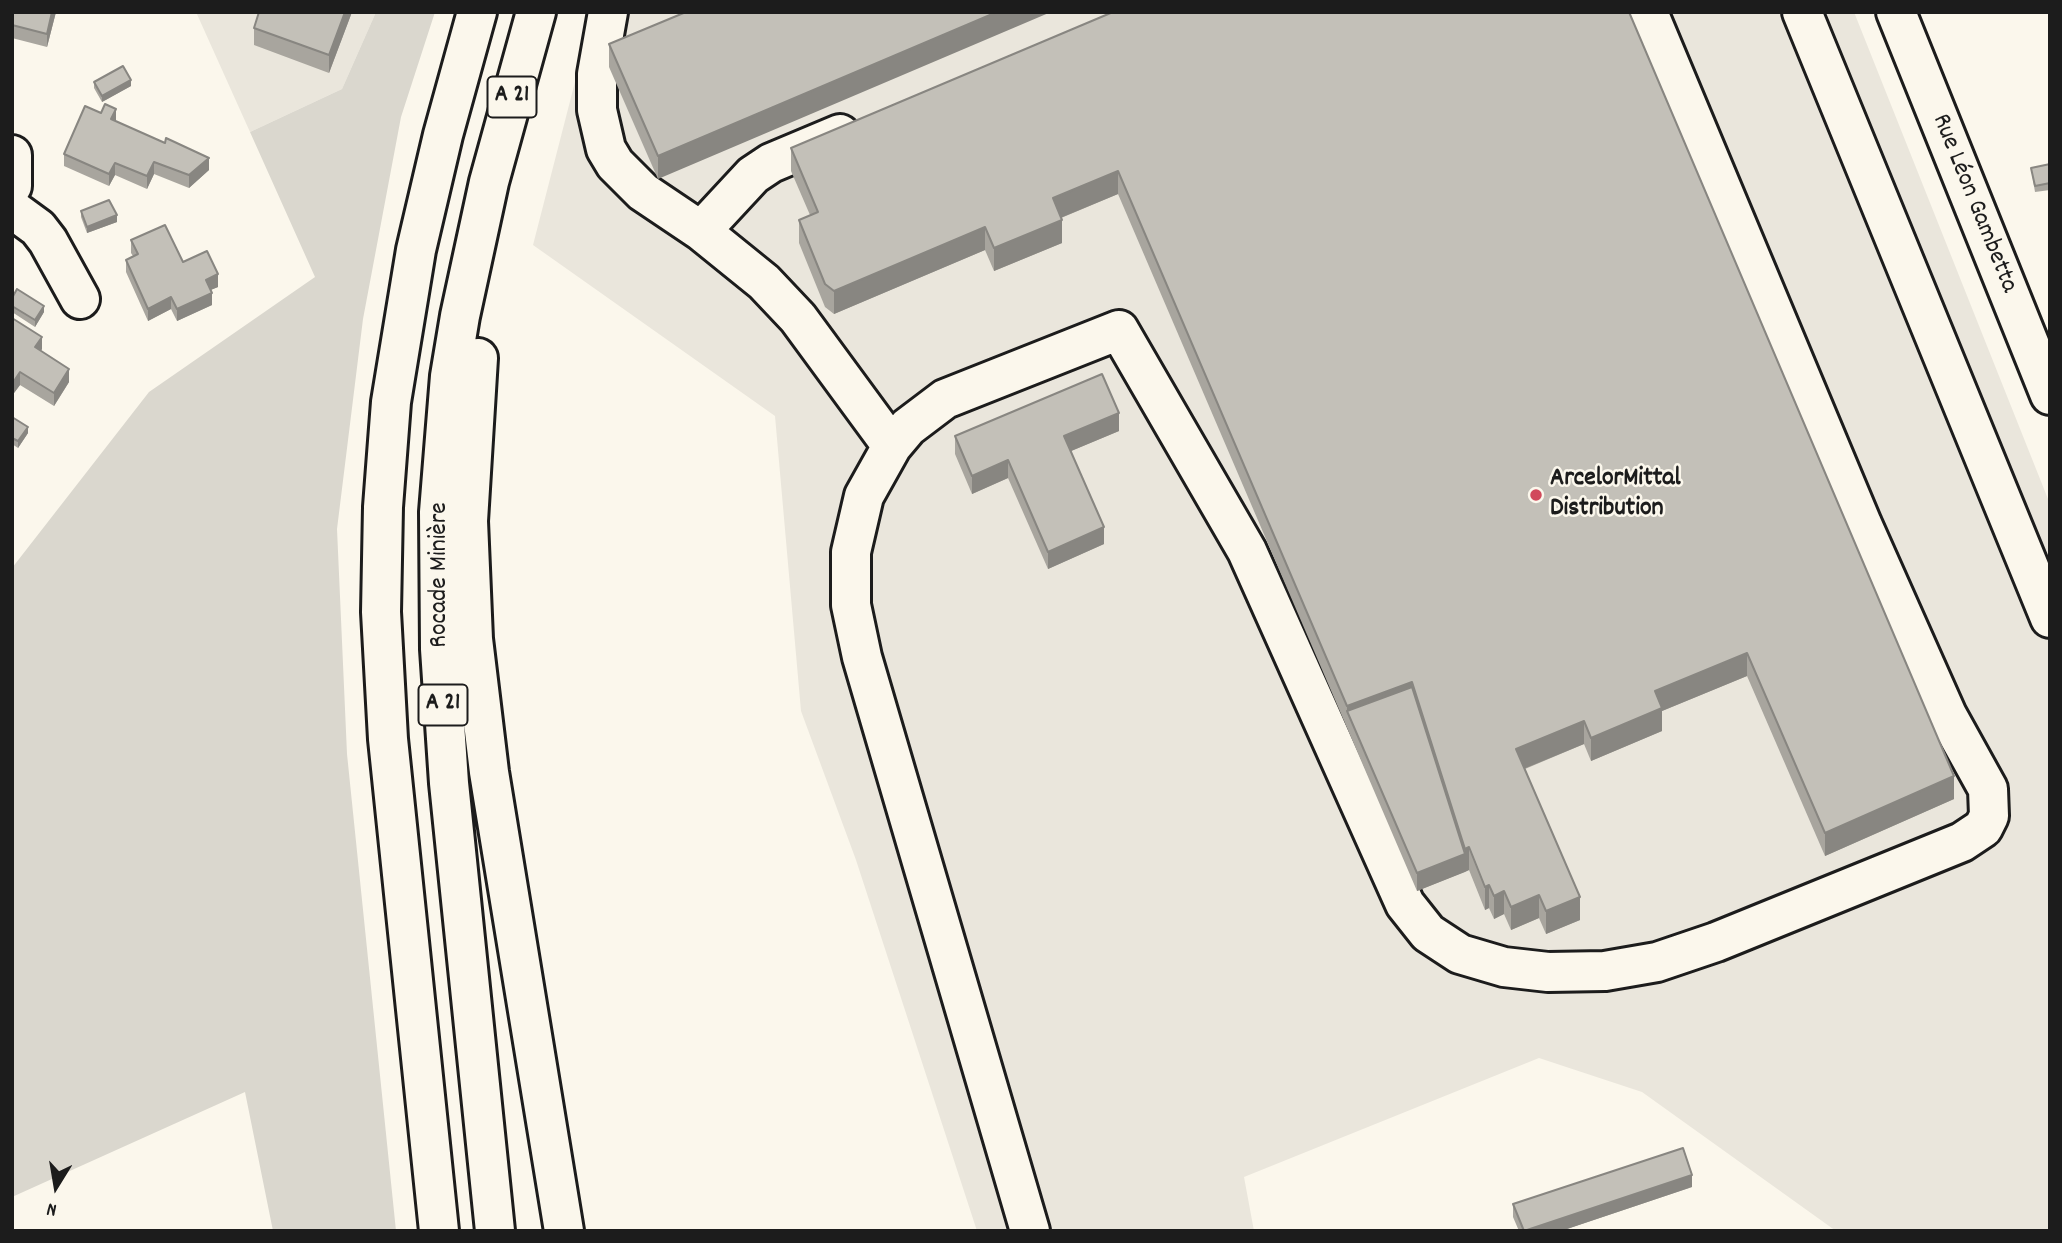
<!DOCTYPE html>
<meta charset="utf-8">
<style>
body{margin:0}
#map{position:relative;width:2062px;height:1243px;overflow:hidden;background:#fbf7ec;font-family:Dekko,sans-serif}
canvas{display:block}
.frame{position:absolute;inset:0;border:14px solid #1c1c1c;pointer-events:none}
.north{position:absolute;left:21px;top:1152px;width:70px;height:70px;-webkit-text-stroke:5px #fbf7ec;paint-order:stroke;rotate:191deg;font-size:19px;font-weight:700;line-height:28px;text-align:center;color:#1c1c1c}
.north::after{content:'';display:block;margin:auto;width:24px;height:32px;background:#1c1c1c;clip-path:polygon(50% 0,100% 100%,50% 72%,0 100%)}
</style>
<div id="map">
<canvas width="2062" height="1243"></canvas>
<div class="frame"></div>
<div class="north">N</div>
</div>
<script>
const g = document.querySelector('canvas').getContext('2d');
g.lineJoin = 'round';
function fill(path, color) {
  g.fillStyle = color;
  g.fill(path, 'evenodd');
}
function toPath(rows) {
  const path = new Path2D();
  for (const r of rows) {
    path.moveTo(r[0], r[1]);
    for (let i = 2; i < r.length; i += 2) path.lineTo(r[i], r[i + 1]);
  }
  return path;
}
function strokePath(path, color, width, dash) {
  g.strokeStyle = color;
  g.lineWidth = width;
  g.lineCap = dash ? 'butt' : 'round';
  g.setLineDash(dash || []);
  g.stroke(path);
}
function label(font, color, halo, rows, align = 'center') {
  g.font = font + ' Dekko,sans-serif';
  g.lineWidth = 5;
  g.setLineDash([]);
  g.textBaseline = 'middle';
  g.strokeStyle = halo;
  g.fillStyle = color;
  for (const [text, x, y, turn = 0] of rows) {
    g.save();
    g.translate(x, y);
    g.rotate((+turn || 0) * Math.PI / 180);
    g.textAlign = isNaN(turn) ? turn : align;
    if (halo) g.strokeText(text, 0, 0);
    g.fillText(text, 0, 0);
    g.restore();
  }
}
const built = toPath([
 [196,12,376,12,342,89,250,132],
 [593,12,1854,12,2050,504,2050,1231,1836,1231,1642,1092,1539,1058,1244,1177,1254,1231,977,1231,856,860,801,711,775,416,533,245]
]);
const green = toPath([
 [376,12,435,12,401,117,363,319,337,529,347,754,396,1231,273,1231,245,1092,12,1197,12,568,149,392,315,277,250,132,342,89]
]);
const minor = toPath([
 [608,12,597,74,597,110,606,149,615,164,643,192,701,231,764,282,798,318,892,446],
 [1896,12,2050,395],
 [12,155,12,186],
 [12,209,38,228,48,241,80,299],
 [701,231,753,175,771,163,840,134],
 [1030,1231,862,657,851,605,851,552,864,496,892,446,908,427,945,399,1119,330,1247,551,1405,904,1428,933,1460,954,1504,967,1548,972,1605,971,1657,962,1716,942,1962,842,1983,828,1989,816,1988,789,1947,715,1862,524,1648,12]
]);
const major = toPath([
 [1802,12,2050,618]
]);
const highway = toPath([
 [478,358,468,521,473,639,489,772,564,1231],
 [439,1231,388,739,381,612,383,507,391,402,416,250,443,135,477,12],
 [495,1231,449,783,440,649,439,512,450,376,460,316,489,182,536,12]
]);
const wall = toPath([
 [12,12,56,12,47,47,12,38],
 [259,12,352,12,329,73,254,45,254,28],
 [686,12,658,179,609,67,609,44],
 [1113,12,1954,799,1825,856,1747,676,1662,711,1662,731,1591,761,1584,744,1525,769,1580,920,1546,934,1539,918,1511,930,1504,914,1494,919,1489,908,1485,910,1469,870,1417,891,1118,194,1061,218,1062,243,994,271,985,250,834,314,825,307,799,243,799,220,810,215,791,171,791,148],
 [94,82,131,86,102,102,94,88],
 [116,121,209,170,189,188,154,174,147,189,115,175,109,186,64,166,64,154],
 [2050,164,2050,190,2035,192,2031,168],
 [81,211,117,222,87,233,81,217],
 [131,240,183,262,218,287,210,290,212,305,177,321,171,309,148,321,126,272,126,260,133,256,131,253],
 [12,298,44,312,35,327,12,312],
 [12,318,42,349,41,351,69,382,54,406,20,385,14,393,12,392],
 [12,417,28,433,18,448,12,444],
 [1119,431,1071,451,1104,544,1048,569,1008,478,972,494,955,454,955,436],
 [1692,1187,1561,1231,1519,1231,1513,1217,1513,1204]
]);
const shadedWall = toPath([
 [52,12,56,12,47,47,47,34],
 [345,12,352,12,329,73,329,55],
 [997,12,1051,12,658,179,658,156],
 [131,80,131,86,102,102,102,96],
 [116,109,116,121,111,119],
 [209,158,209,170,189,188,189,175],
 [154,162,154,174,147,189,147,176],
 [115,163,115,175,109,186,109,174],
 [1118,171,1118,194,1053,221,1053,198],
 [117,215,117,222,87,233,87,227],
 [1062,220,1062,243,994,271,994,248],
 [985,227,985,250,834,314,834,291],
 [218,274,218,287,206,292,206,280],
 [212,293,212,305,177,321,177,309],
 [171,297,171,309,148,321,148,309],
 [44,306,44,312,35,327,35,320],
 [42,337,42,349,35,359,35,347],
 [69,369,69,382,54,406,54,393],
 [20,372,20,385,14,393,14,381],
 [1119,413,1119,431,1064,454,1064,436],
 [28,427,28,433,18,448,18,441],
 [1008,460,1008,478,972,494,972,476],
 [1104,527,1104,544,1048,569,1048,552],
 [1747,653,1747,676,1662,711,1662,731,1591,761,1591,738,1655,691],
 [1412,682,1412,705,1347,711,1347,706],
 [1584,721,1584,744,1516,772,1516,749],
 [1954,776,1954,799,1825,856,1825,833],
 [1469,847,1469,870,1465,872,1465,849],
 [1465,854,1465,872,1417,891,1417,873],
 [1489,885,1489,908,1485,910,1485,887],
 [1504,891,1504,914,1494,919,1494,896],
 [1539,895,1539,918,1511,930,1511,907],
 [1580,897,1580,920,1546,934,1546,911],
 [1692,1175,1692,1187,1561,1231,1524,1231]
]);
const building = toPath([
 [12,12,52,12,47,34,12,25,12,12],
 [259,12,345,12,329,55,254,28,259,12],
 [686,12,997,12,658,156,609,44,686,12],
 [1113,12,1629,12,1954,776,1825,833,1747,653,1655,691,1662,708,1591,738,1584,721,1516,749,1580,897,1546,911,1539,895,1511,907,1504,891,1494,896,1489,885,1485,887,1469,847,1465,849,1412,682,1347,706,1118,171,1053,198,1062,220,994,248,985,227,834,291,825,284,799,220,818,212,791,148,1113,12],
 [123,66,131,80,102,96,94,82,123,66],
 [105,104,116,109,111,119,165,143,166,138,209,158,189,175,154,162,147,176,115,163,109,174,64,154,85,106,101,113,105,104],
 [2050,164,2050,183,2035,186,2031,168,2050,164],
 [109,200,117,215,87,227,81,211,109,200],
 [165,225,183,262,207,251,218,274,206,280,212,293,177,309,171,297,148,309,126,260,138,254,131,240,165,225],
 [17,289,44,306,35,320,12,306,12,298,17,289],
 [12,318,42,337,35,347,69,369,54,393,20,372,14,381,12,380,12,318],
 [1102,374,1119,413,1064,436,1104,527,1048,552,1008,460,972,476,955,436,1102,374],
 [12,417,28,427,18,441,12,438,12,417],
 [1412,687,1465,854,1417,873,1347,711,1412,687],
 [1683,1148,1692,1175,1524,1231,1513,1204,1683,1148]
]);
const markers = [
 [1536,495,7,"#d1495b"]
];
const shields = [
 [512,97,49],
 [443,705,49]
];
const shieldNames = [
 ["A 21",512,97],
 ["A 21",443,705]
];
const streetNames = [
 ["Rue Léon Gambetta",1973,204,68],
 ["Rocade Minière",441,575,-90]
];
const poiNames = [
 ["ArcelorMittal",1550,480],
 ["Distribution",1550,510]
];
fill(built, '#eae6dc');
fill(green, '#dad7ce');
strokePath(minor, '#1c1c1c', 44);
strokePath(major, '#1c1c1c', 44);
strokePath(highway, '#1c1c1c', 44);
strokePath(minor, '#fbf7ec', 38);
strokePath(major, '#fbf7ec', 38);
strokePath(highway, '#fbf7ec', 38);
fill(wall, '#a8a59e');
fill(shadedWall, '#888681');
fill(building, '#c3c0b8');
strokePath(building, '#888681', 2);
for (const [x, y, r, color] of markers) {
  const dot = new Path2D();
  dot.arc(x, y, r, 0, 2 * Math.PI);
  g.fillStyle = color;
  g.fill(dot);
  strokePath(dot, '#fbf7ec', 2.5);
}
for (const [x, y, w] of shields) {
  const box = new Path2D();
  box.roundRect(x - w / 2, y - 20.5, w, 41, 5);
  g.fillStyle = '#fbf7ec';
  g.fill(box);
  strokePath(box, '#1c1c1c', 2);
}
label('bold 24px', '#1c1c1c', null, shieldNames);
label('26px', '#1c1c1c', '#fbf7ec', streetNames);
label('bold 26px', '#1c1c1c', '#fbf7ec', poiNames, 'left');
</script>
